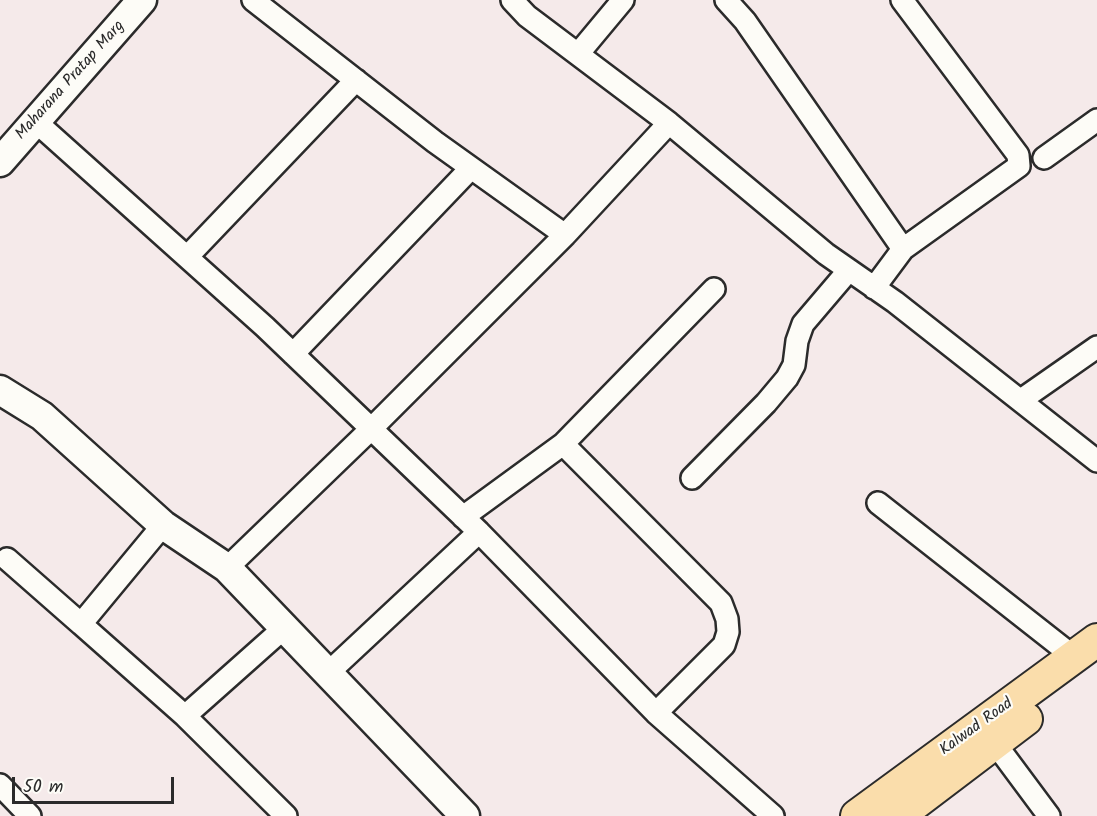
<!DOCTYPE html>
<style>
body{margin:0}
#map{position:relative;width:1097px;height:816px;overflow:hidden;background:#f5eaea;font-family:Kalam,sans-serif}
canvas{display:block}
.scale{position:absolute;left:12px;top:777px;width:162px;height:27px;box-sizing:border-box;border:3px solid #2b2b2b;border-top:0;padding-left:8px;font-size:18px;line-height:21px;white-space:nowrap;color:#2b2b2b;-webkit-text-stroke:4px #fdfcf7;paint-order:stroke}
</style>
<div id="map">
<canvas width="1097" height="816"></canvas>
<div class="scale">50 m</div>
</div>
<script>
const g = document.querySelector('canvas').getContext('2d');
g.lineJoin = 'round';
function toPath(rows) {
  const path = new Path2D();
  for (const r of rows) {
    path.moveTo(r[0], r[1]);
    for (let i = 2; i < r.length; i += 2) path.lineTo(r[i], r[i + 1]);
  }
  return path;
}
function strokePath(path, color, width, dash) {
  g.strokeStyle = color;
  g.lineWidth = width;
  g.lineCap = dash ? 'butt' : 'round';
  g.setLineDash(dash || []);
  g.stroke(path);
}
function label(font, color, halo, rows, align = 'center') {
  g.font = font + ' Kalam,sans-serif';
  g.lineWidth = 4.5;
  g.setLineDash([]);
  g.textBaseline = 'middle';
  g.strokeStyle = halo;
  g.fillStyle = color;
  for (const [text, x, y, turn = 0] of rows) {
    g.save();
    g.translate(x, y);
    g.rotate((+turn || 0) * Math.PI / 180);
    g.textAlign = isNaN(turn) ? turn : align;
    if (halo) g.strokeText(text, 0, 0);
    g.fillText(text, 0, 0);
    g.restore();
  }
}
const street = toPath([
 [253,0,435,142,565,235],
 [512,0,527,16,669,123,826,254,895,302,1097,461],
 [726,0,745,21,903,249,874,288],
 [902,0,1018,155,1019,166,903,249],
 [578,54,623,0],
 [35,121,265,327,479,532,656,713,773,816],
 [1044,158,1097,120],
 [187,257,356,80],
 [293,354,471,168],
 [1021,400,1097,347],
 [563,444,721,603,727,619,728,632,724,645,656,713],
 [692,478,766,403,787,378,794,365,797,341,803,324,849,270],
 [878,503,1074,657],
 [463,517,563,444,714,289],
 [163,525,81,624,185,716,286,816],
 [7,559,81,624],
 [227,568,371,429,565,235,669,123],
 [328,673,479,532],
 [185,716,284,628],
 [994,742,1049,816],
 [0,785,30,816]
]);
const secondary = toPath([
 [0,162,142,0],
 [0,390,42,416,163,525,227,568,465,816]
]);
const primary = toPath([
 [857,816,1097,640],
 [898,816,1026,719]
]);
const streetNames = [
 ["Maharana Pratap Marg",71,81,-48],
 ["Kalwad Road",977,728,-36]
];
strokePath(street, '#2b2b2b', 26);
strokePath(secondary, '#2b2b2b', 33);
strokePath(primary, '#2b2b2b', 36);
strokePath(street, '#fdfcf7', 21);
strokePath(secondary, '#fdfcf7', 28);
strokePath(primary, '#faddab', 32);
label('16px', '#2b2b2b', '#fdfcf7', streetNames);
</script>
